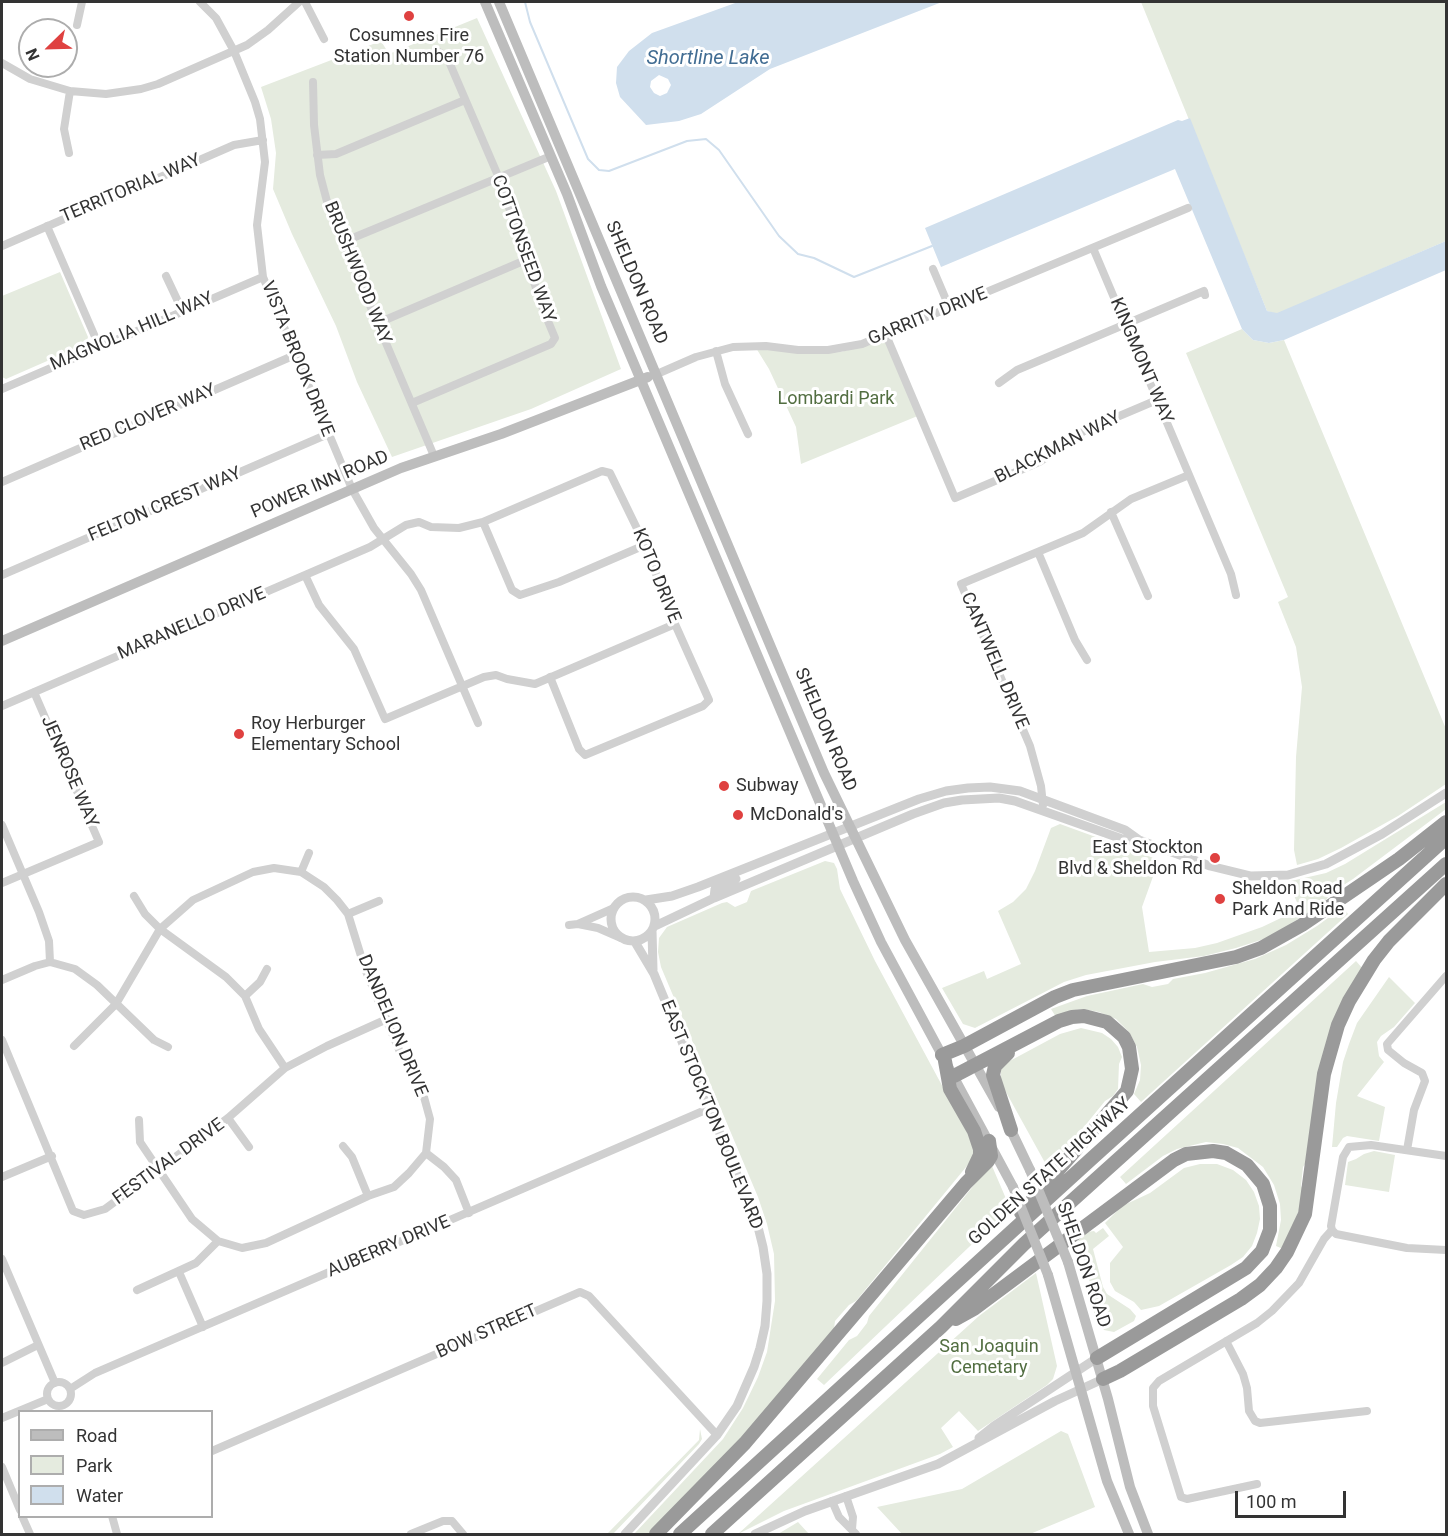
<!DOCTYPE html>
<style>
body{margin:0}
#map{position:relative;width:1448px;height:1536px;overflow:hidden;background:#fff;font-family:Roboto,sans-serif}
canvas{display:block}
.frame{position:absolute;inset:0;border:3px solid #333;pointer-events:none}
.legend{position:absolute;left:18px;top:1410px;width:195px;height:108px;box-sizing:border-box;background:#fff;border:2px solid #adadad;margin:0;padding:8px 10px;list-style:none;font-size:18px;color:#333}
.legend li{display:flex;align-items:center;gap:12px;height:30px}
.legend b{width:30px;border:2px solid #adadad}
.north{position:absolute;left:18px;top:18px;width:60px;height:60px;box-sizing:border-box;background:#fff;border:2px solid #adadad;border-radius:50%;rotate:247deg;font-size:16px;font-weight:700;line-height:24px;text-align:center;color:#333}
.north::after{content:'';display:block;margin:auto;width:21px;height:27px;background:#df4140;clip-path:polygon(50% 0,100% 100%,50% 72%,0 100%)}
.scale{position:absolute;left:1235px;top:1491px;width:111px;height:27px;box-sizing:border-box;border:3px solid #333;border-top:0;padding-left:8px;font-size:18px;line-height:21px;white-space:nowrap;color:#333;-webkit-text-stroke:4px #fff;paint-order:stroke}
</style>
<div id="map">
<canvas width="1448" height="1536"></canvas>
<div class="frame"></div>
<ul class="legend">
<li><b style="height:8px;background:#bdbdbd"></b>Road</li>
<li><b style="height:16px;background:#e5ebdf"></b>Park</li>
<li><b style="height:16px;background:#d0dfed"></b>Water</li>
</ul>
<div class="north">N</div>
<div class="scale">100 m</div>
</div>
<script>
const g = document.querySelector('canvas').getContext('2d');
g.lineJoin = 'round';
function fill(path, color) {
  g.fillStyle = color;
  g.fill(path, 'evenodd');
}
function toPath(rows) {
  const path = new Path2D();
  for (const r of rows) {
    if (r.length === 3) {
      path.moveTo(r[0] + r[2], r[1]);
      path.arc(r[0], r[1], r[2], 0, 2 * Math.PI);
      continue;
    }
    path.moveTo(r[0], r[1]);
    for (let i = 2; i < r.length; i += 2) path.lineTo(r[i], r[i + 1]);
  }
  return path;
}
function strokePath(path, color, width, dash) {
  g.strokeStyle = color;
  g.lineWidth = width;
  g.lineCap = dash ? 'butt' : 'round';
  g.setLineDash(dash || []);
  g.stroke(path);
}
function label(font, color, halo, rows, align = 'center') {
  g.font = font + ' Roboto,sans-serif';
  g.lineWidth = 6;
  g.setLineDash([]);
  g.textBaseline = 'middle';
  g.strokeStyle = halo;
  g.fillStyle = color;
  for (const [text, x, y, turn = 0] of rows) {
    g.save();
    g.translate(x, y);
    g.rotate((+turn || 0) * Math.PI / 180);
    g.textAlign = isNaN(turn) ? turn : align;
    if (halo) g.strokeText(text, 0, 0);
    g.fillText(text, 0, 0);
    g.restore();
  }
}
const green = toPath([
 [1141,2,1446,2,1446,241,1277,314,1267,311],
 [477,18,556,191,621,369,531,409,392,457,357,382,336,326,292,234,273,189,276,153,271,119,261,87,381,41,389,54],
 [60,272,88,337,86,344,6,379,2,377,2,296],
 [1242,329,1253,340,1269,343,1284,340,1446,729,1446,784,1398,816,1341,848,1318,859,1297,865,1294,850,1296,757,1302,687,1296,647,1278,602,1288,597,1186,353],
 [886,335,920,415,801,464,796,427,769,369,756,348,817,353,840,352,874,344],
 [1446,802,1446,809,1353,879,1331,893,1323,904,1267,938,1236,948,1204,956,1155,962,1086,975,1064,982,975,1028,963,1024,942,988,984,971,987,979,1021,964,998,911,1013,902,1026,889,1035,871,1051,828,1060,824,1159,860,1142,907,1149,952,1195,948,1217,943,1262,927,1300,909,1292,891,1291,881,1326,873,1345,864],
 [825,861,834,863,837,869,840,889,875,961,973,1143,975,1153,971,1161,856,1301,849,1305,835,1321,834,1329,763,1415,650,1534,634,1534,723,1439,743,1408,758,1377,767,1352,775,1301,774,1254,767,1224,758,1197,661,967,658,952,659,938,667,927,722,903,727,902,735,907,747,902,751,891],
 [1343,907,1348,914,1141,1102,1134,1094,1140,1080,1141,1065,1137,1047,1129,1032,1116,1019,1099,1012,1083,1009,1068,1011,1056,1017,1051,1009,1087,996,1143,984,1152,987,1168,984,1173,979,1205,973,1255,959,1286,945,1317,926],
 [1356,961,1363,969,1348,992,1308,1160,1303,1167,1301,1186,1304,1191,1299,1210,1283,1249,1276,1246,1281,1220,1280,1204,1274,1185,1263,1167,1238,1148,1223,1144,1206,1142,1177,1149,1163,1156,1126,1184,1120,1177],
 [1389,977,1415,1003,1394,1027,1381,1036,1377,1042,1379,1056,1384,1062,1357,1096,1385,1107,1379,1141,1347,1136,1343,1138,1337,1147,1332,1147,1336,1103,1343,1062,1349,1044,1357,1023],
 [1081,1028,1102,1033,1111,1039,1118,1047,1122,1057,1119,1064,1118,1089,1113,1096,1105,1101,1049,1170,1001,1083,1001,1069,1006,1063,1060,1034],
 [1374,1151,1395,1155,1389,1192,1345,1185,1348,1162,1356,1159,1364,1154],
 [1200,1164,1217,1164,1233,1170,1246,1180,1254,1192,1259,1206,1260,1219,1257,1233,1252,1246,1243,1257,1231,1265,1159,1306,1141,1310,1134,1302,1115,1291,1110,1282,1110,1263,1123,1247,1105,1223,1122,1206,1150,1193,1184,1168],
 [990,1165,992,1166,1010,1208,824,1385,817,1379,849,1340,857,1336,867,1323,869,1316],
 [1103,1228,1109,1236,1093,1249,1103,1287,1107,1294,1130,1309,1136,1316,1134,1321,1114,1332,1104,1330,1095,1318,1090,1283,1078,1239,1087,1232,1094,1231,1096,1233],
 [1036,1273,1057,1366,1053,1379,1047,1385,978,1431,959,1411,941,1428,953,1447,940,1454,784,1511,738,1534,979,1316],
 [700,1429,702,1439,699,1444,613,1534,607,1534,699,1440],
 [1061,1431,1068,1434,1095,1507,1030,1534,902,1534,877,1507,962,1489],
 [798,1522,809,1534,776,1534,778,1534]
]);
const water = toPath([
 [738,2,942,2,770,69,701,114,679,121,646,125,620,97,616,83,617,67,629,51,652,33],
 [659,75,668,79,671,85,667,93,660,96,654,93,650,87,651,81],
 [1190,118,1267,311,1277,313,1446,241,1446,270,1284,340,1269,343,1253,340,1242,329,1175,169,941,267,925,228,1178,120,1182,121]
]);
const stream = toPath([
 [525,2,530,22,588,159,599,170,609,171,687,141,706,139,719,150,779,236,798,254,814,258,854,277,932,246]
]);
const minor = toPath([
 [200,2,216,18,234,51,255,102,260,119,265,162,257,225,263,277,352,489,374,528,411,574,421,590,478,723],
 [305,2,324,39],
 [77,25,82,2],
 [2,63,30,79,70,91,106,94,141,89,158,84,247,45,268,30,299,2],
 [313,82,314,125,320,175,329,209,434,456],
 [69,153,64,129,70,91],
 [317,155,336,154,465,100],
 [47,226,99,346],
 [343,242,551,156],
 [2,246,234,145,263,140],
 [1093,248,1231,574,1236,595],
 [933,269,950,309],
 [166,276,182,310],
 [378,323,528,259],
 [886,335,955,498,1030,466,1041,461,1084,431,1157,400],
 [716,351,725,384,748,434],
 [657,374,696,357,733,347,766,346,798,350,828,350,862,344,1188,208],
 [999,383,1017,370,1204,291,1205,295],
 [2,389,263,277],
 [412,403,551,344,555,338,543,309,499,178,447,57,437,51],
 [2,482,295,355],
 [1111,512,1148,596],
 [483,522,512,590,520,595,559,582,645,545],
 [1038,552,1075,640,1087,660],
 [2,575,328,434],
 [305,575,319,605,354,649,385,719,484,677,496,675,507,679,535,684,675,624],
 [2,706,370,547,406,525,419,522,431,527,459,528,483,522,602,471,610,473,645,545,675,624,709,700,703,706,585,755,579,749,550,677],
 [1043,805,1041,786,1030,746,961,584,1083,533,1131,499,1189,475],
 [2,825,39,912,49,941,50,962],
 [301,872,309,853],
 [2,883,99,842,34,692],
 [134,896,145,914,160,929,226,977,245,996,259,1029,285,1068],
 [348,914,379,901],
 [578,924,598,928,621,938],
 [569,925,578,924,614,908],
 [2,980,35,966,50,962,75,969,97,985,154,1040,168,1047],
 [245,996,260,982,267,969],
 [2,1040,73,1211,84,1215,105,1209,228,1118,285,1068,327,1046,387,1019],
 [74,1046,116,1004,160,929,193,900,253,872,274,868,301,872,324,887,337,900,348,914,365,969,400,1052,421,1086,430,1119,426,1153,409,1173,394,1187,368,1196,266,1243,242,1248,218,1241,192,1219,140,1142,139,1120],
 [228,1118,249,1147],
 [343,1146,352,1157,368,1196],
 [1407,1150,1414,1110,1425,1081,1422,1073,1404,1063,1388,1050,1387,1044,1446,976],
 [426,1153,444,1167,456,1180,469,1213],
 [1446,1156,1371,1145,1349,1147,1343,1157,1331,1226,1332,1230,1336,1234,1407,1248,1446,1250],
 [2,1177,52,1156],
 [2,1259,55,1383],
 [179,1272,203,1327],
 [137,1290,196,1263,218,1241],
 [1226,1341,1243,1374,1247,1388,1249,1411,1255,1421,1260,1423,1367,1411],
 [2,1363,38,1345],
 [59,1394,12],
 [70,1389,95,1373,710,1108],
 [2,1418,48,1399],
 [212,1451,580,1292,589,1296,717,1435],
 [2,1467,20,1510],
 [1257,1484,1187,1499,1181,1497,1153,1406,1153,1388,1159,1381,1257,1323,1272,1311,1299,1283,1324,1239,1332,1230],
 [846,1496,853,1517,852,1529],
 [832,1501,839,1517,856,1534],
 [22,1516,30,1534],
 [112,1516,117,1534],
 [411,1534,443,1521,452,1521,463,1534]
]);
const tertiary = toPath([
 [633,919,22],
 [714,898,715,889,736,879],
 [646,900,672,896,698,887,919,799,946,791,968,788,990,787,1020,791,1125,830,1139,840,1210,866,1251,876,1288,875,1326,864,1382,834,1446,793],
 [655,926,714,898,913,814,944,803,962,800,999,798,1015,801,1125,840,1139,840],
 [652,930,653,970],
 [979,1438,994,1426,1097,1358],
 [625,1534,717,1435,737,1406,754,1367,760,1348,765,1326,767,1301,767,1274,763,1247,757,1223,654,974,635,942],
 [755,1534,805,1511,938,1464,1055,1401,1103,1379]
]);
const secondary = toPath([
 [485,2,567,194,601,286,853,881,881,942,1013,1187],
 [499,2,824,773,905,940,999,1107],
 [2,641,401,468,501,434,648,377],
 [1008,1124,1030,1170],
 [1068,1262,1108,1399,1130,1487,1148,1534],
 [1048,1275,1107,1481,1129,1534]
]);
const motorway = toPath([
 [1008,1053,995,1066,993,1075,1011,1130],
 [942,1055,964,1046,1055,997,1073,990,1236,957,1261,948,1302,925,1399,859,1446,822],
 [945,1061,950,1089,974,1131,980,1149,980,1155,972,1172],
 [954,1076,1059,1021,1072,1017,1084,1016,1107,1022,1124,1037,1129,1047,1132,1069,1127,1091,1021,1213],
 [956,1319,974,1309,1174,1160,1186,1154,1213,1151,1226,1153,1247,1165,1263,1184,1270,1206,1270,1230,1262,1251,1246,1268,1097,1358],
 [1103,1379,1120,1371,1241,1299,1260,1285,1276,1268,1287,1252,1305,1214,1324,1074,1338,1025,1349,1001,1374,960,1389,941,1446,884],
 [656,1534,745,1443,966,1183,988,1161,991,1156,989,1141],
 [680,1534,1089,1161,1446,838],
 [712,1534,941,1327,1024,1244,1446,864]
]);
const secondaryBridge = toPath([
 [1030,1170,1068,1262],
 [1013,1187,1048,1275]
]);
const markers = [
 [409,16,6,"#df4140"],
 [239,734,6,"#df4140"],
 [724,786,6,"#df4140"],
 [738,815,6,"#df4140"],
 [1215,858,6,"#df4140"],
 [1220,899,6,"#df4140"]
];
const poiNames = [
 ["Cosumnes Fire",409,36,"center"],
 ["Station Number 76",409,57,"center"],
 ["Roy Herburger",251,724],
 ["Elementary School",251,745],
 ["Subway",736,786],
 ["McDonald's",750,815],
 ["East Stockton",1203,848,"right"],
 ["Blvd & Sheldon Rd",1203,869,"right"],
 ["Sheldon Road",1232,889],
 ["Park And Ride",1232,910]
];
const streetNames = [
 ["TERRITORIAL WAY",131,189,-23],
 ["COTTONSEED WAY",523,249,70],
 ["BRUSHWOOD WAY",357,273,68],
 ["SHELDON ROAD",636,283,67],
 ["GARRITY DRIVE",928,317,-22],
 ["MAGNOLIA HILL WAY",132,332,-23],
 ["VISTA BROOK DRIVE",297,359,68],
 ["KINGMONT WAY",1141,361,67],
 ["RED CLOVER WAY",148,418,-23],
 ["BLACKMAN WAY",1058,448,-27],
 ["POWER INN ROAD",320,485,-23],
 ["FELTON CREST WAY",165,505,-23],
 ["KOTO DRIVE",656,576,68],
 ["MARANELLO DRIVE",192,624,-23],
 ["CANTWELL DRIVE",994,661,67],
 ["SHELDON ROAD",825,730,67],
 ["JENROSE WAY",69,772,67],
 ["DANDELION DRIVE",392,1026,67],
 ["EAST STOCKTON BOULEVARD",711,1115,68],
 ["FESTIVAL DRIVE",169,1162,-36],
 ["GOLDEN STATE HIGHWAY",1050,1172,-42],
 ["AUBERRY DRIVE",389,1247,-23],
 ["SHELDON ROAD",1083,1265,71],
 ["BOW STREET",487,1332,-24]
];
const parkNames = [
 ["Lombardi Park",836,399],
 ["San Joaquin",989,1347],
 ["Cemetary",989,1368]
];
const waterNames = [
 ["Shortline Lake",708,59]
];
fill(green, '#e5ebdf');
fill(water, '#d0dfed');
strokePath(stream, '#d0dfed', 2);
strokePath(minor, '#d0d0d0', 8);
strokePath(tertiary, '#d0d0d0', 9);
strokePath(secondary, '#bdbdbd', 10);
strokePath(motorway, '#9a9a9a', 14);
strokePath(secondaryBridge, '#bdbdbd', 10);
for (const [x, y, r, color] of markers) {
  const dot = new Path2D();
  dot.arc(x, y, r, 0, 2 * Math.PI);
  g.fillStyle = color;
  g.fill(dot);
  strokePath(dot, '#fff', 2);
}
label('18px', '#333', '#fff', poiNames, 'left');
label('18px', '#333', '#fff', streetNames);
label('18px', '#526e41', '#fff', parkNames);
label('italic 20px', '#426d93', '#fff', waterNames);
</script>
